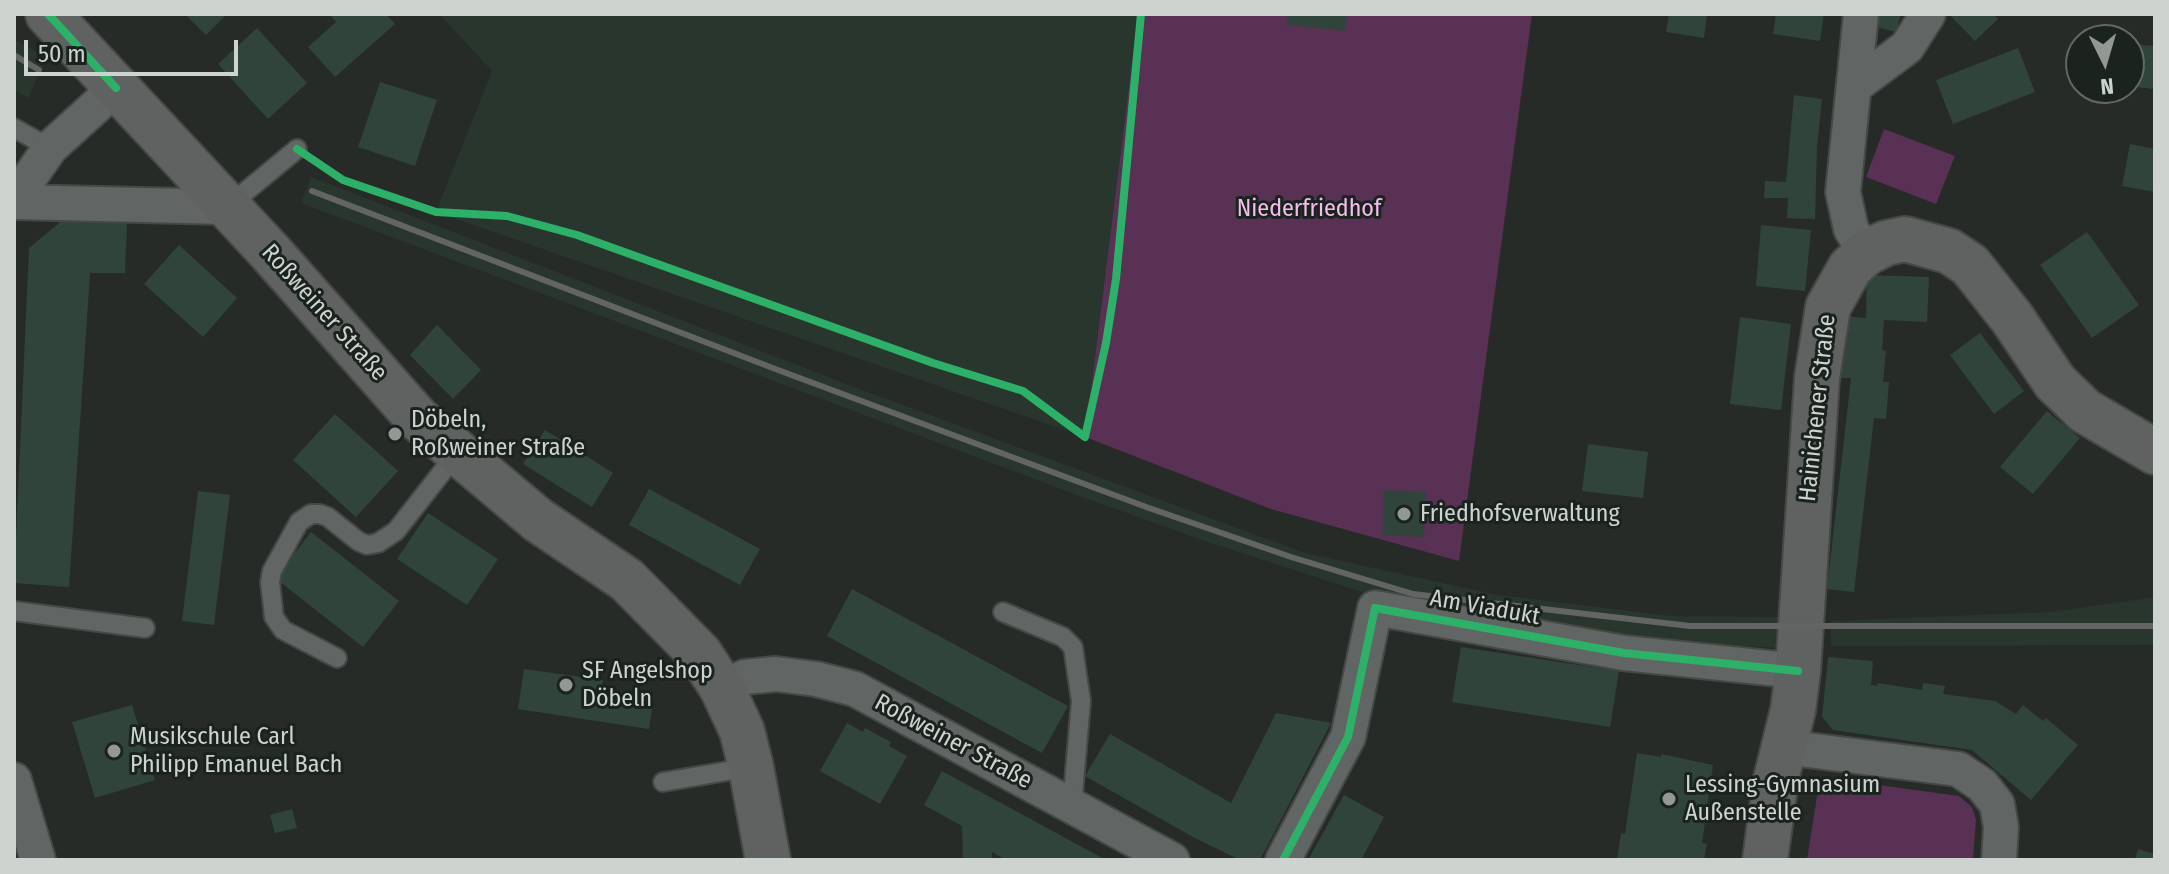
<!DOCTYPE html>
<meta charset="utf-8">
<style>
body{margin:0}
#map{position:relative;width:2169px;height:874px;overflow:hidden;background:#262b28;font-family:"Fira Sans Condensed",sans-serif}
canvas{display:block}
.frame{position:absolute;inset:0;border:16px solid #cdd3cf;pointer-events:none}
.north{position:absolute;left:2065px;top:24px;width:80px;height:80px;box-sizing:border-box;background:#1b231e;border:2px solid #626965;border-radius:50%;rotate:175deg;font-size:22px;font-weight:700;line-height:32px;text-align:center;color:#cdd3cf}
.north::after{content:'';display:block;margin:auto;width:28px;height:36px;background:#939895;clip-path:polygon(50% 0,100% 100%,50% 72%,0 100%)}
.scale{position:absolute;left:24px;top:40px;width:214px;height:36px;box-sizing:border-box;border:4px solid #cdd3cf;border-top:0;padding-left:10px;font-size:24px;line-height:28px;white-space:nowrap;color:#cdd3cf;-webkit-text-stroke:6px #1b231e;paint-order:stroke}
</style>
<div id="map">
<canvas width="2169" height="874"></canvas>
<div class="frame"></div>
<div class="north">N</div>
<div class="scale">50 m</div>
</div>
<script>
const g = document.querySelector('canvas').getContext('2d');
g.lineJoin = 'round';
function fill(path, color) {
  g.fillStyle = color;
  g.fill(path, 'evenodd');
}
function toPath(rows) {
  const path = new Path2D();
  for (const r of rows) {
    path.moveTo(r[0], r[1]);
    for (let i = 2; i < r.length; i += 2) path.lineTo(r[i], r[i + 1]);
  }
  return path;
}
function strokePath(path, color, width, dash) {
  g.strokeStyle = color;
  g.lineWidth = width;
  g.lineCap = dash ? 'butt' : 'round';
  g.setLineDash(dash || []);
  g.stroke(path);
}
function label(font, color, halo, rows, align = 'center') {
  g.font = font + ' "Fira Sans Condensed",sans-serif';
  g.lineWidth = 6;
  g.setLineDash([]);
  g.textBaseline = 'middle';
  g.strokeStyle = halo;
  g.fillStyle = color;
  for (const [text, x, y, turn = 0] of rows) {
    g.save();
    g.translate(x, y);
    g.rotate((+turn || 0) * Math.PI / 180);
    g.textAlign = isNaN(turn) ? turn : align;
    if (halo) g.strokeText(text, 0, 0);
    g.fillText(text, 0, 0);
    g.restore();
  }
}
const built = toPath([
 [439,14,1138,14,1085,437,436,212,492,71],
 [14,39,46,58,28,98,14,90],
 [311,177,854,387,1305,553,1498,595,1671,616,1785,617,1785,648,1687,644,1574,630,1469,615,1365,593,1208,542,1085,498,301,203],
 [2155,597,2155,645,1831,646,1831,621,2051,612]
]);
const green = toPath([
 [1138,14,1532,14,1459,561,1271,509,1085,437],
 [1884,129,1955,156,1936,204,1866,177],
 [1820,777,1959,796,1972,807,1976,820,1973,860,1807,860]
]);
const building = toPath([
 [185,14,227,14,206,35],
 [329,14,386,14,395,24,335,77,308,47,336,22],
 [1288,14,1347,14,1345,31,1287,25],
 [1669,14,1707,14,1704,38,1666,32],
 [1776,14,1824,14,1820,41,1773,34],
 [1868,14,1901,14,1896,32,1865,24],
 [1949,14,1993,14,1998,19,1975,41],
 [257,28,307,83,268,119,218,64],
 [2139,45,2155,46,2155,89,2135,87],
 [2018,48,2035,92,1953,124,1936,80],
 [380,82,437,100,415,166,358,147],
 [1794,95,1822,99,1817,147,1815,219,1787,218,1788,198,1764,198,1765,181,1786,182],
 [2130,144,2155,149,2155,192,2122,186],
 [64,219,127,221,125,273,90,273,69,587,14,583,29,248],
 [1761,225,1811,230,1805,291,1756,286],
 [2087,232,2139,305,2092,338,2040,265],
 [179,245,237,298,203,337,144,284],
 [1867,275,1929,277,1927,322,1884,320,1882,350,1886,351,1883,382,1889,382,1886,419,1874,418,1854,592,1827,589,1851,378,1841,378,1845,347,1838,346,1841,316,1866,318],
 [1740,317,1791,324,1781,410,1730,404],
 [437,325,481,370,453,399,410,355],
 [1980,333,2024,391,1994,414,1950,355],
 [2047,411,2080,438,2033,494,2000,467],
 [335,414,398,471,356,517,293,460],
 [545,430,613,473,592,507,523,464],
 [1588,444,1648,452,1643,498,1582,491],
 [649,489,760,549,740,585,629,525],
 [1384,490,1426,492,1424,537,1382,535],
 [198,491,230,495,214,625,182,621],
 [428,513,498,559,467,605,397,559],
 [311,532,399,601,363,647,275,578],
 [852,589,1068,706,1042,753,827,636],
 [1461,647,1619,671,1610,727,1452,702],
 [1828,657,1873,661,1871,685,1877,686,1878,683,1922,690,1923,683,1945,686,1943,694,1995,701,2016,714,2023,705,2043,721,2046,718,2078,745,2031,800,1972,750,1833,730,1822,717],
 [524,669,603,680,601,689,654,696,649,729,518,709],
 [132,705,155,780,95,798,72,722],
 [1276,713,1331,723,1260,860,1240,860,1193,837,1085,776,1110,734,1231,803],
 [847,723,863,732,865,728,891,742,889,746,907,756,880,804,820,771],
 [1637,753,1661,757,1661,754,1713,765,1702,843,1707,844,1704,860,1617,860,1621,833,1625,834],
 [942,771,988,796,1106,860,1006,860,992,852,992,860,963,860,962,826,924,805],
 [1344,795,1384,817,1368,847,1361,860,1308,860],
 [292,809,297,828,275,833,270,815],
 [2138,849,2155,854,2155,860,2135,860]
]);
const lane = toPath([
 [14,128,50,148],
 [227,207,297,149],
 [14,611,145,628],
 [1003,612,1063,637,1073,647,1081,701,1072,806],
 [337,658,283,630,274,617,270,582,272,571,299,522,311,514,320,514,328,517,358,541,367,545,378,543,396,531,457,453],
 [663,782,751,767]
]);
const street = toPath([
 [1861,14,1843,192,1851,229,1866,253],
 [1856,85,1907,47,1928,14],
 [14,200,50,148,116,88],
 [14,202,227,207],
 [722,688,745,677,776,674,816,679,855,689,1172,860],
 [1784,747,1958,769,1982,785,1997,804,2001,827,1999,860],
 [14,780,38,860],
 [1283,860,1348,737,1375,608,1624,653,1798,671]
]);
const secondary = toPath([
 [48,14,271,253,417,418,538,520,627,580,700,654,722,688,742,731,751,767,768,860],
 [1765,860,1776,779,1793,710,1798,671,1817,378,1828,307,1850,268,1866,253,1886,243,1905,239,1949,251,1970,265,2012,318,2055,382,2085,411,2155,452]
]);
const rail = toPath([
 [14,55,39,70],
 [312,191,778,370,1149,508,1291,557,1413,594,1690,626,2155,626]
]);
const cycleway = toPath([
 [48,14,116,88],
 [297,149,343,180,436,212,507,216,577,235,933,363,1023,391,1085,437,1106,343,1116,279,1141,14],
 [1283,860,1348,737,1375,608,1624,653,1798,671]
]);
const markers = [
 [395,434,8,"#939895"],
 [1404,514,8,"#939895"],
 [566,685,8,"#939895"],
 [114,751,8,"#939895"],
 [1669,799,8,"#939895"]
];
const parkNames = [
 ["Niederfriedhof",1309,209]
];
const streetNames = [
 ["Roßweiner Straße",324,313,48],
 ["Hainichener Straße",1818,408,-84],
 ["Am Viadukt",1485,608,10],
 ["Roßweiner Straße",953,742,28]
];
const poiNames = [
 ["Döbeln,",411,420],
 ["Roßweiner Straße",411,448],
 ["Friedhofsverwaltung",1420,514],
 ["SF Angelshop",582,671],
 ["Döbeln",582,699],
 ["Musikschule Carl",130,737],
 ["Philipp Emanuel Bach",130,765],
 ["Lessing-Gymnasium",1685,785],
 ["Außenstelle",1685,813]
];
fill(built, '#29362e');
fill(green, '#583155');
fill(building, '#31443b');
strokePath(lane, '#454946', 22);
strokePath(street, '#454946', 38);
strokePath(secondary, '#454946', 48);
strokePath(lane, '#616563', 18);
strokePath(street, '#616563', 34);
strokePath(secondary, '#606261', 44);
strokePath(rail, '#626563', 6);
strokePath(cycleway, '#2db169', 8);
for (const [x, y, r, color] of markers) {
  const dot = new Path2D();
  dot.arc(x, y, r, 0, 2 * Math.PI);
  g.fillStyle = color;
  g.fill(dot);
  strokePath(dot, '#1b231e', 3);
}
label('24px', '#f4bbed', '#1b231e', parkNames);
label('24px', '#cdd3cf', '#1b231e', streetNames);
label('24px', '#cdd3cf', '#1b231e', poiNames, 'left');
</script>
